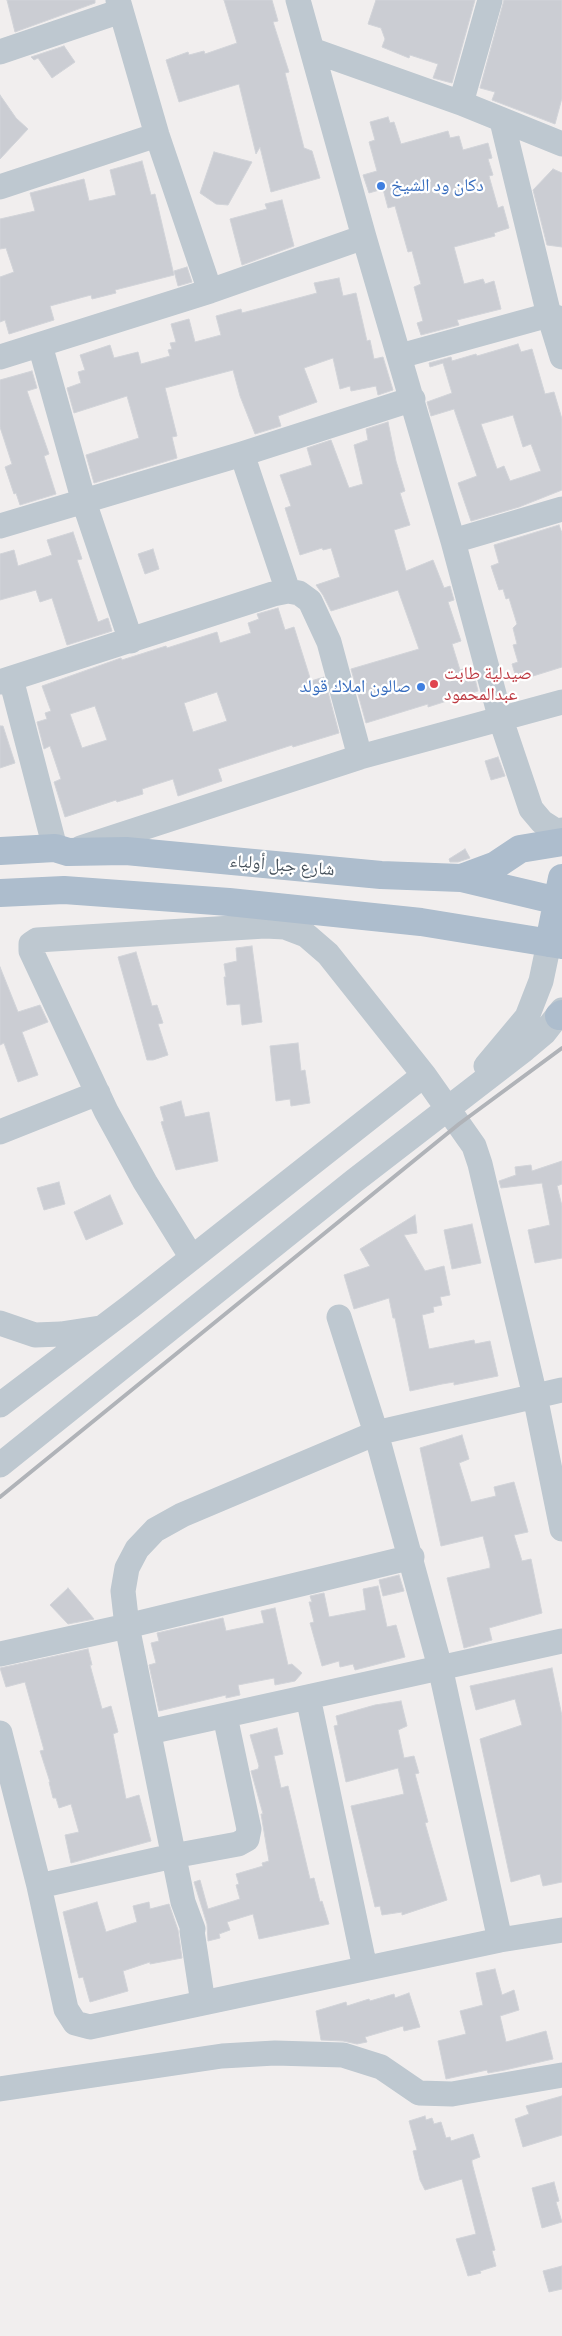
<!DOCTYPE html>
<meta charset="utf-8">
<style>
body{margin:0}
canvas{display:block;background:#f1eeee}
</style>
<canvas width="562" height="2336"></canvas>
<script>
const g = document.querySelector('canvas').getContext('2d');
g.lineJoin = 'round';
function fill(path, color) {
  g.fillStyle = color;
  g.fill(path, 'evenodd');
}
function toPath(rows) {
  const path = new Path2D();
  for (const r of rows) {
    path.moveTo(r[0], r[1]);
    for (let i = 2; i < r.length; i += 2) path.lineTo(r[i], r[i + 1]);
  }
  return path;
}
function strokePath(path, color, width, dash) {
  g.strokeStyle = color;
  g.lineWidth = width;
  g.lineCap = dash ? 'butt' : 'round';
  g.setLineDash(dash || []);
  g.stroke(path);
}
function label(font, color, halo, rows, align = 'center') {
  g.font = font + ' "Archivo Narrow","Noto Naskh Arabic",sans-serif';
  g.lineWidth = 4.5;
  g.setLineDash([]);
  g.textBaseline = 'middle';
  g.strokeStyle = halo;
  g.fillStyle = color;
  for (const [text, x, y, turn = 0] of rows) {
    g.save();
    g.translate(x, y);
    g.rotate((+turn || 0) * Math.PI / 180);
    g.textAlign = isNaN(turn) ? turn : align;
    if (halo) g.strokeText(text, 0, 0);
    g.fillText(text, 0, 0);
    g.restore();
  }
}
const building = toPath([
 [7,0,95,0,95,3,15,32,7,0],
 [224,0,272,0,278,21,273,22,289,72,285,73,304,148,312,151,320,178,271,192,260,147,256,154,239,84,179,102,166,60,188,52,189,55,204,51,205,54,237,43,224,0],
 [376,0,475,0,452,83,433,78,438,64,410,55,409,58,382,47,385,39,381,28,368,24,376,0],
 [504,0,562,0,562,98,555,124,492,100,495,92,480,88,504,0],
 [64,46,75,62,52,78,38,58,34,60,31,57,64,46],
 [0,95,16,118,28,129,0,159,0,95],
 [388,117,390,123,394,122,401,144,448,131,450,138,459,136,463,150,488,143,492,158,488,159,493,175,489,176,498,208,503,206,509,228,494,233,495,236,454,247,464,284,483,279,485,284,494,281,501,309,457,320,459,325,421,335,417,323,423,321,414,287,421,284,412,251,408,252,395,206,388,208,383,189,369,193,363,175,377,171,369,142,375,140,370,122,388,117],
 [214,152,252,162,228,205,216,204,200,193,214,152],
 [142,161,151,195,155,194,174,275,115,290,116,293,92,299,91,295,50,306,54,320,9,334,5,320,0,322,0,277,14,272,6,248,0,249,0,219,35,211,30,193,84,179,89,201,116,195,110,170,142,161],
 [553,169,562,173,562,247,547,245,533,190,553,169],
 [282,200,294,246,242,265,230,219,267,209,265,204,282,200],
 [187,267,192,282,178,286,174,271,187,267],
 [339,278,343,296,356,293,367,341,370,340,374,359,383,357,393,390,378,395,376,386,351,391,350,386,340,389,333,358,304,368,317,402,278,416,281,426,255,434,240,396,233,370,165,388,177,436,172,437,177,458,94,483,86,455,139,438,127,396,74,413,67,388,81,383,78,372,85,370,80,355,110,345,114,358,138,352,141,364,170,356,168,350,172,349,170,343,176,342,171,324,189,319,195,342,221,335,216,316,241,309,242,313,317,293,314,283,339,278],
 [518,344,521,352,532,349,545,394,554,392,562,419,562,490,519,507,471,521,458,483,477,476,454,409,431,416,427,402,452,393,443,363,430,367,429,363,451,357,452,361,476,354,477,356,518,344],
 [513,415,523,447,531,444,541,471,510,481,504,466,497,469,481,424,513,415],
 [32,371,37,388,27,391,49,454,44,456,56,494,20,505,16,493,14,494,5,467,12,464,0,427,0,380,32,371],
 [388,422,396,461,405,491,400,493,410,525,394,530,406,571,433,560,444,588,450,586,454,600,448,602,461,641,452,644,460,670,472,666,478,691,428,707,428,704,366,723,351,669,419,649,398,590,331,611,323,595,316,585,340,577,331,548,323,550,322,548,300,555,285,508,291,506,280,475,312,465,307,448,331,440,349,488,363,484,354,445,368,440,366,429,388,422],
 [559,525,562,533,562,667,517,681,512,664,518,662,513,645,517,644,513,628,517,624,509,598,506,599,503,589,499,590,491,566,499,563,494,545,559,525],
 [73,532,82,559,77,560,98,622,108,618,112,631,67,645,52,598,40,602,36,590,0,600,0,554,14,550,18,566,52,555,47,540,73,532],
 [153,549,159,569,145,574,138,554,153,549],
 [278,608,285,630,294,627,311,681,324,677,339,733,293,747,292,745,218,769,222,781,178,796,173,779,142,789,143,794,117,802,116,800,65,817,54,782,61,779,50,746,44,749,37,722,47,719,45,713,51,711,42,686,121,658,122,660,166,646,167,648,217,632,220,643,251,633,248,623,259,619,257,614,278,608],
 [217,692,227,721,193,732,184,703,217,692],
 [95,706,107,740,82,748,70,714,95,706],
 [0,726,3,726,15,763,0,768,0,726],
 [498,757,505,776,491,780,485,761,498,757],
 [465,849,470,858,458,862,450,862,449,859,465,849],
 [252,946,262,1022,242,1025,240,1004,227,1005,224,977,226,977,224,964,237,961,236,948,252,946],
 [136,952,152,1006,157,1005,163,1023,158,1024,168,1055,153,1060,147,1060,118,957,136,952],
 [0,967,18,1012,40,1005,48,1022,22,1032,38,1075,18,1082,4,1043,0,1045,0,967],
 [298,1043,301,1071,305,1070,310,1103,291,1106,290,1099,276,1101,270,1046,298,1043],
 [181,1101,185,1117,209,1112,218,1161,176,1170,161,1122,164,1121,160,1107,181,1101],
 [562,1161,562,1184,557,1186,562,1206,562,1258,535,1263,528,1230,550,1225,542,1183,501,1188,499,1181,516,1175,515,1167,531,1165,532,1171,562,1161],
 [59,1182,65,1204,44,1210,37,1188,59,1182],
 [110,1195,123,1224,86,1240,74,1212,110,1195],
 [415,1215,417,1233,404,1235,425,1271,444,1266,450,1295,440,1297,442,1305,433,1307,434,1312,422,1315,429,1349,474,1340,475,1344,490,1341,498,1376,454,1385,454,1382,442,1384,410,1391,395,1318,393,1318,389,1298,354,1309,344,1275,370,1266,360,1249,415,1215],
 [472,1224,481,1263,452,1269,444,1230,472,1224],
 [462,1435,469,1459,459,1463,471,1502,496,1496,494,1487,514,1482,528,1532,514,1535,522,1561,531,1559,542,1613,489,1628,492,1640,464,1648,447,1578,490,1568,490,1564,483,1536,441,1546,420,1448,462,1435],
 [399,1575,404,1591,383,1596,379,1580,399,1575],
 [378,1586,387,1627,396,1625,405,1657,355,1670,353,1664,340,1667,339,1661,322,1666,310,1623,314,1622,309,1602,312,1602,310,1596,324,1593,329,1617,366,1610,363,1589,378,1586],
 [68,1588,80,1602,94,1619,68,1624,50,1605,68,1588],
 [275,1608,288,1665,292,1664,302,1673,295,1681,275,1685,274,1678,238,1685,240,1695,226,1698,226,1695,159,1711,149,1665,156,1663,151,1643,159,1641,157,1633,223,1618,226,1631,264,1623,261,1611,275,1608],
 [88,1649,92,1665,90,1665,102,1709,111,1706,118,1732,113,1734,126,1799,139,1795,151,1841,71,1863,65,1835,79,1832,71,1804,59,1808,56,1798,53,1798,49,1782,50,1782,40,1751,44,1750,25,1682,6,1687,0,1668,88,1649],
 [552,1668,562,1716,562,1882,543,1886,540,1874,511,1882,480,1739,522,1725,515,1699,476,1710,470,1686,552,1668],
 [401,1701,407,1726,398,1730,404,1758,414,1756,419,1773,415,1774,428,1822,425,1823,447,1900,402,1915,402,1912,382,1915,380,1906,375,1907,351,1806,404,1794,398,1768,346,1782,334,1726,338,1725,336,1716,375,1705,401,1701],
 [277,1728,283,1754,274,1756,281,1788,288,1786,310,1879,314,1878,320,1902,322,1901,329,1924,259,1939,253,1914,227,1922,230,1930,219,1934,220,1938,208,1941,207,1924,194,1882,200,1880,208,1909,240,1899,236,1885,239,1884,236,1874,263,1866,262,1863,269,1861,261,1814,263,1814,251,1771,258,1769,259,1766,250,1735,277,1728],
 [97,1902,106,1932,137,1922,133,1906,149,1902,150,1909,169,1904,178,1930,182,1958,150,1964,150,1962,123,1971,128,1991,90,2002,83,1977,79,1978,63,1912,97,1902],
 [495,1969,502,1995,514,1990,519,2010,500,2016,506,2042,546,2031,553,2059,505,2070,488,2073,487,2070,446,2079,438,2041,466,2034,460,2011,483,2005,476,1973,495,1969],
 [409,1993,420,2027,404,2031,403,2026,365,2037,367,2042,357,2044,343,2041,321,2040,316,2011,346,2002,347,2006,369,1999,370,2001,394,1994,395,1998,409,1993],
 [562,2096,562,2135,523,2147,515,2119,529,2114,526,2106,562,2096],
 [425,2116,426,2120,432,2118,434,2124,441,2122,446,2138,450,2137,451,2141,473,2134,480,2157,472,2160,472,2163,495,2250,492,2251,496,2266,480,2271,481,2273,468,2276,456,2239,476,2234,462,2179,425,2190,420,2180,413,2151,417,2150,409,2121,425,2116],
 [554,2182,559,2201,556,2202,562,2222,542,2228,532,2188,554,2182],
 [562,2266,562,2289,549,2292,543,2271,562,2266]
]);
const minor = toPath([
 [118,0,157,135,210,291],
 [298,0,364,237,453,541,501,720,531,809,542,822,556,831,562,830],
 [312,50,461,103,562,144],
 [0,52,121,11],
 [461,103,490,0],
 [502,121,549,315,562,357],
 [0,187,157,135],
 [40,345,84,502,131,641],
 [400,356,549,315,562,319],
 [0,357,210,291,364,237],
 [242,454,288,591],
 [0,526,242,454,413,399],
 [453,541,562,509],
 [11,679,55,848],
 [0,682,273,594,288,591,299,593,310,601,329,642,360,757],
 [81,848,360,757,562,702],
 [486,1066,527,1017,541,981,549,943],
 [0,1132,98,1093],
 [192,1258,145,1182,106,1111,31,951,31,944,37,940,265,926,285,927,306,935,328,954,424,1075,474,1146,480,1164,535,1396,562,1529],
 [339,1317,376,1433,440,1667,500,1940],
 [0,1323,35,1335,61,1334,100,1328],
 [0,1405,131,1306,424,1075],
 [0,1465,354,1181,525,1049,544,1033,562,1010],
 [0,1654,127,1626,412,1557],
 [308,1697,365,1968],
 [149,1732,562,1641],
 [0,1733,39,1886,66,2009,75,2023,90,2027,500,1940,562,1930],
 [39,1886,173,1856,238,1844,247,1839,249,1829,225,1716],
 [203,2003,192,1931,193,1929,183,1902,127,1626,123,1591,127,1568,137,1549,155,1530,182,1515,376,1433,562,1390],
 [0,2089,222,2056,275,2053,343,2055,381,2067,419,2093,452,2094,562,2075]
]);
const major = toPath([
 [0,851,55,848,68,852,126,851,381,875,461,878,562,902],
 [461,878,496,865,520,849,562,842],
 [0,893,64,890,229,902,421,922,562,945],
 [549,943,562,878],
 [559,1016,562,1014]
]);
const rail = toPath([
 [0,1497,459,1124,562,1048]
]);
const markers = [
 [381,186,5,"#3f7fe0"],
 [434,684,5,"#e0444e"],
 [421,687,5,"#3f7fe0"]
];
const shopNames = [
 ["دكان ود الشيخ",391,186],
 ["صالون املاك قولد",411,687,"right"]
];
const healthNames = [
 ["صيدلية طابت",444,674],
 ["عبدالمحمود",444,695]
];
const streetNames = [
 ["شارع جبل أولياء",282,866,5]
];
fill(building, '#cbcdd3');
strokePath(building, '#d2d4d9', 1);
strokePath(minor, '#bec8d0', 25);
strokePath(major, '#adbdcd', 28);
strokePath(rail, '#b0b3b8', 4);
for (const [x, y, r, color] of markers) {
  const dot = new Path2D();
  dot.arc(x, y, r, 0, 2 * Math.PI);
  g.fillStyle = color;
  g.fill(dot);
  strokePath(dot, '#fff', 2);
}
label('18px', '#366cbe', '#fff', shopNames, 'left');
label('18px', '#be3a42', '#fff', healthNames, 'left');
label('18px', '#46515b', '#fff', streetNames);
</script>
